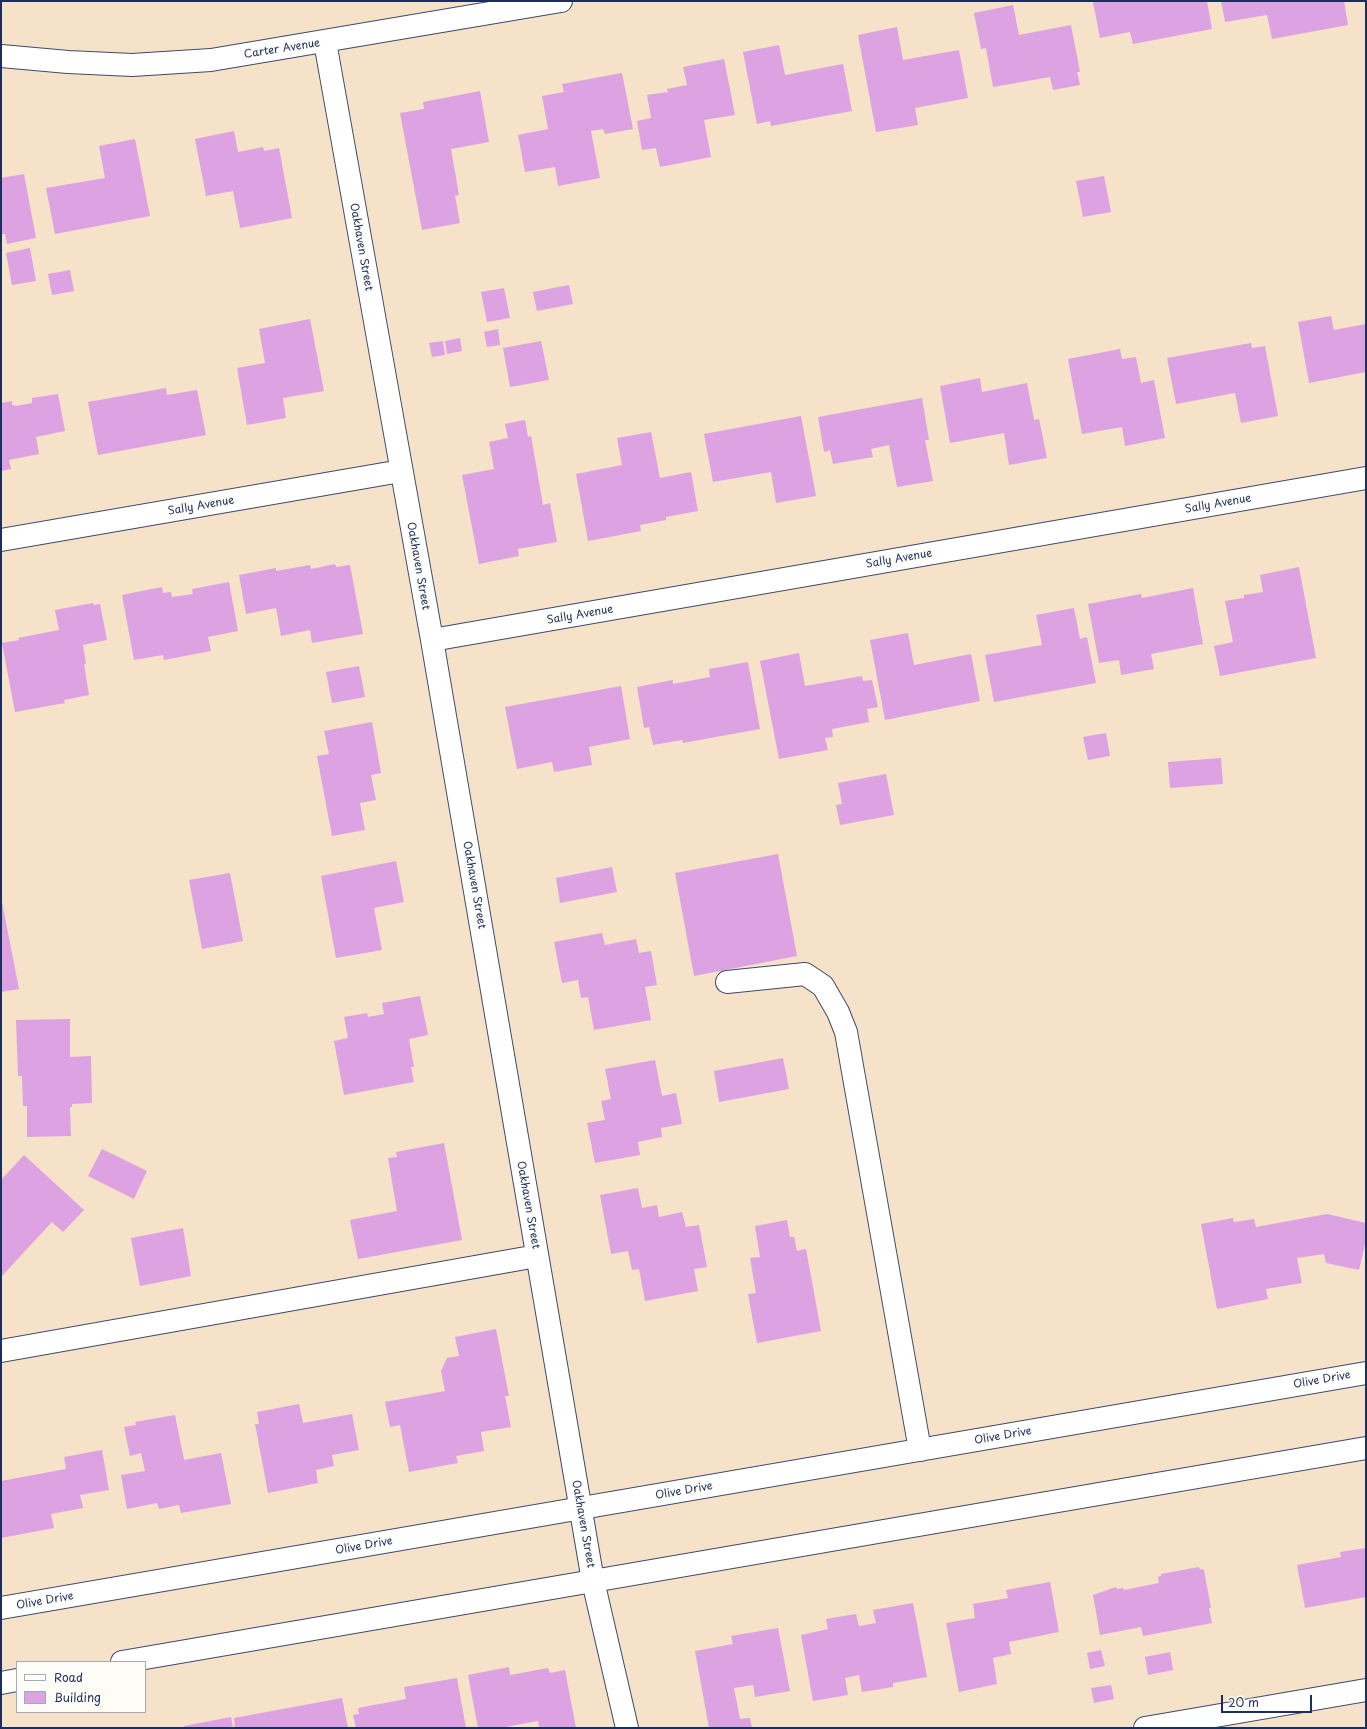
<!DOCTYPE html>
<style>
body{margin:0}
#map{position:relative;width:1367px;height:1729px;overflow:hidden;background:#f5e2c9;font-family:"Playpen Sans",sans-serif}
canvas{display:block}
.frame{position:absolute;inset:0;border:2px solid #1b2f5e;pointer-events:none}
.legend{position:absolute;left:16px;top:1661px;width:130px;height:52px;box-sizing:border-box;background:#fdfcf7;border:1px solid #a3aaba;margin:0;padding:5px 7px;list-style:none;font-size:12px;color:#1b2f5e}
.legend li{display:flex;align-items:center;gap:8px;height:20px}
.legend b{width:20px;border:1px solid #a3aaba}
.scale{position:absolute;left:1221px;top:1695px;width:91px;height:18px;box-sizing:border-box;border:2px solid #1b2f5e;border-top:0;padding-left:5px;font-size:12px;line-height:14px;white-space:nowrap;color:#1b2f5e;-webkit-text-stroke:3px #fdfcf7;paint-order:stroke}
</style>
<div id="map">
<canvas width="1367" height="1729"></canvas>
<div class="frame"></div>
<ul class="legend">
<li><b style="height:5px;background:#fff"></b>Road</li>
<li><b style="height:11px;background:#dda2e1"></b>Building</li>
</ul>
<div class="scale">20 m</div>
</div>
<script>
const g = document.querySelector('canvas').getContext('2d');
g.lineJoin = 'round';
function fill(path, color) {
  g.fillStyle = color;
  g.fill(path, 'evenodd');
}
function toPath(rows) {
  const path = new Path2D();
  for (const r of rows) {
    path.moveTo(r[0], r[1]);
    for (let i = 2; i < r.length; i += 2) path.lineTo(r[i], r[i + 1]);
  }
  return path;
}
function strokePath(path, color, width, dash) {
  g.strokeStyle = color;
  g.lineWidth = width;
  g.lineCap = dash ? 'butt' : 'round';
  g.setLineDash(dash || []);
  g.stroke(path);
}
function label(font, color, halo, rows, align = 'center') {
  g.font = font + ' "Playpen Sans",sans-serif';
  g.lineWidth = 4;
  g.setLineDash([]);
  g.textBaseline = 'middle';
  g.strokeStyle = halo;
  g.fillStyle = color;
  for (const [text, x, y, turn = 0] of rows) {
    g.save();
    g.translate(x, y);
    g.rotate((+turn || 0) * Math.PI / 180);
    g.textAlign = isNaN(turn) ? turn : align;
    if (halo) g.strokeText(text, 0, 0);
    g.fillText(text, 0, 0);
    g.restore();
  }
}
const building = toPath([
 [1098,1,1207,1,1212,29,1133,44,1130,32,1100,38,1093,2],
 [1221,1,1344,1,1348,25,1272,39,1267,15,1225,22],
 [1013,5,1019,35,1071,25,1080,72,1077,72,1080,85,1053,90,1050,77,993,87,986,48,981,49,974,13],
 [897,27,903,60,959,50,968,98,915,108,918,125,876,132,858,35],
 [779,45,785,75,843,64,852,111,771,126,770,121,757,124,743,52],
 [724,59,735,115,704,120,711,157,660,167,656,148,642,150,637,121,651,118,647,95,668,92,667,89,687,85,683,67],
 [622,73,633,129,605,134,603,129,591,131,600,178,558,186,555,167,525,172,518,135,548,129,542,96,564,92,562,84],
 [480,91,489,142,451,149,459,195,455,196,460,223,422,230,400,113,424,109,423,102],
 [234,131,238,152,263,147,264,151,279,148,292,218,240,228,233,191,206,196,195,139],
 [135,139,150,216,55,234,46,188,105,178,99,146],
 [24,174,36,238,7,244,5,234,1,234,1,178],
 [1104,176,1111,212,1083,217,1076,181],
 [30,248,36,281,12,285,6,253],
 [70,270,74,291,52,295,48,274],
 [569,285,573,304,537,311,533,292],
 [504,288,510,318,487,322,481,292],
 [1331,316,1334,330,1366,324,1366,372,1309,383,1298,322],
 [310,319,324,391,283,398,286,418,247,425,237,368,265,363,259,329],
 [498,329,500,345,487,347,484,332],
 [460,338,462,351,447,354,445,341],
 [443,341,445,355,432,357,429,343],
 [541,341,549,380,510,387,503,348],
 [1251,343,1252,348,1265,346,1278,416,1241,423,1235,393,1176,404,1167,358],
 [1120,349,1122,359,1136,357,1141,383,1154,380,1165,438,1125,446,1122,427,1082,434,1068,359],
 [980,378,982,392,1027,383,1034,420,1039,419,1047,458,1009,465,1004,433,950,443,940,386],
 [166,388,167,395,197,390,206,435,98,455,88,402],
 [58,394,65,431,36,437,39,454,9,460,11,469,1,471,1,403,12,401,12,405,16,406,32,403,32,398],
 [922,398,929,440,925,440,933,481,897,487,889,445,871,449,873,457,833,464,830,450,824,452,818,417],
 [801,416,816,496,776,503,771,472,713,482,704,434],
 [525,420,528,437,531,436,543,505,550,503,557,542,518,549,519,556,479,564,462,475,494,469,489,442,508,438,505,424],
 [651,432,660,478,691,472,698,511,666,517,666,520,640,525,641,531,588,541,576,474,622,465,617,438],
 [335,564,336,567,350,565,363,634,312,643,310,630,281,636,276,608,246,614,239,575,276,568,276,571,310,565,311,569],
 [1299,567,1316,658,1220,676,1214,646,1233,642,1225,601,1244,598,1244,595,1263,592,1260,575],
 [229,582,238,631,208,637,211,651,164,660,163,655,134,660,122,595,162,587,163,593,171,592,172,597,193,594,192,589],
 [1193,588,1203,644,1151,654,1154,669,1121,675,1119,660,1099,663,1088,604,1141,594,1142,598],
 [93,603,94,605,100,604,107,640,83,645,86,664,84,664,89,695,64,700,65,703,15,712,2,643,19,640,18,638,59,630,55,610],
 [1074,608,1080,639,1087,637,1096,683,994,702,985,655,1042,645,1036,615],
 [908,633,914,665,971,654,980,701,885,720,870,640],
 [799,653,805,686,862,676,863,681,872,680,878,707,867,709,869,722,832,729,833,737,825,738,828,750,779,759,760,661],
 [748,662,760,729,683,743,682,740,653,745,649,727,644,728,637,687,673,680,673,684,710,677,709,669],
 [359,666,365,697,332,703,326,672],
 [621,686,630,739,589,747,592,765,554,772,552,762,517,769,505,707],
 [372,722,381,773,371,775,376,800,360,803,365,830,332,836,317,756,329,754,324,731],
 [1106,733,1110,756,1088,760,1083,737],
 [1221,758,1223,784,1170,788,1168,762],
 [886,774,894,815,840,825,836,805,842,804,838,783],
 [778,854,797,956,694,976,675,873],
 [396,861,404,902,374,908,382,950,336,958,321,876],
 [612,867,617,892,560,903,556,878],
 [230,873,243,941,202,949,189,880],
 [1,897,19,989,1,992],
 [602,933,605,945,636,939,639,953,651,951,657,985,645,987,651,1020,594,1030,588,997,581,998,578,980,562,983,554,942],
 [420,996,428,1035,409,1039,414,1067,411,1067,414,1082,344,1095,334,1041,348,1038,344,1017,367,1013,368,1017,384,1014,382,1003],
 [70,1019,70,1057,91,1056,92,1103,72,1104,72,1107,70,1107,71,1136,27,1137,27,1106,23,1106,22,1076,18,1076,16,1020],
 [783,1058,789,1089,719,1102,714,1071],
 [655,1060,662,1096,676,1093,682,1124,661,1128,662,1137,638,1142,640,1155,595,1163,587,1123,605,1120,601,1101,611,1099,605,1069],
 [444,1143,462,1240,358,1259,350,1220,397,1211,388,1158,397,1157,396,1152],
 [102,1149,147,1171,134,1199,88,1176],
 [24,1155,84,1210,63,1232,52,1222,1,1277,1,1180],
 [638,1188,642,1208,657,1205,659,1217,682,1212,686,1227,699,1225,707,1267,694,1269,698,1291,645,1301,639,1269,632,1270,628,1251,611,1254,600,1195],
 [1327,1214,1366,1223,1366,1240,1359,1270,1326,1263,1324,1254,1297,1258,1302,1283,1266,1289,1268,1299,1217,1309,1201,1224,1233,1218,1234,1222,1254,1219,1256,1227],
 [787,1220,790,1237,794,1237,797,1251,806,1249,821,1331,757,1343,748,1294,756,1293,750,1258,760,1257,755,1226],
 [183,1228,191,1276,140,1286,131,1238],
 [496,1329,509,1396,505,1396,511,1427,481,1432,484,1451,456,1456,458,1463,409,1472,400,1425,390,1427,385,1402,445,1391,441,1371,447,1358,459,1356,455,1337],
 [299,1404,303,1423,352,1414,359,1450,332,1455,334,1466,316,1470,318,1483,268,1493,255,1424,259,1424,257,1412],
 [175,1415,184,1460,221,1453,231,1504,181,1513,179,1505,159,1509,157,1503,127,1509,121,1475,145,1471,141,1453,130,1456,124,1427,136,1425,135,1422],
 [102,1450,109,1490,80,1495,83,1508,51,1514,54,1528,1,1538,1,1481,66,1469,64,1457],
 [1366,1548,1366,1597,1305,1608,1297,1565,1341,1557,1340,1552],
 [1199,1567,1200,1569,1204,1570,1211,1608,1209,1608,1212,1623,1143,1636,1141,1627,1100,1635,1093,1595,1116,1587,1117,1589,1123,1588,1124,1590,1159,1583,1158,1577,1161,1576,1161,1574],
 [1050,1582,1059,1632,1009,1642,1011,1654,993,1658,997,1684,959,1692,946,1623,975,1618,973,1604,1008,1598,1006,1590],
 [913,1603,927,1677,893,1683,893,1687,862,1692,859,1675,845,1678,848,1695,813,1701,801,1635,828,1629,826,1619,856,1614,859,1626,876,1623,873,1610],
 [778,1628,790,1691,755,1697,753,1685,734,1688,740,1719,750,1718,752,1728,709,1728,695,1651,733,1644,731,1636],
 [1101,1650,1105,1666,1090,1669,1087,1653],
 [1170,1652,1173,1670,1148,1675,1145,1657],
 [509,1667,510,1675,548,1668,550,1673,565,1670,576,1728,539,1728,538,1721,500,1728,478,1728,468,1675],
 [457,1678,466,1728,356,1728,353,1715,359,1714,358,1708,406,1699,404,1687],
 [1111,1685,1114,1699,1094,1703,1091,1688],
 [342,1698,348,1728,235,1728,234,1718],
 [231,1717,233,1728,185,1728,184,1726]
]);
const minor = toPath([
 [325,42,432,640,593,1581,627,1728],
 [1,56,68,62,132,65,211,60,561,1],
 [1,540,401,471],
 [432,640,1366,478],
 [727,982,805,974,823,986,838,1012,846,1032,920,1450],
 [1,1351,537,1256],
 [1145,1728,1366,1690]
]);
const major = toPath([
 [1,1608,1366,1373],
 [122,1662,1366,1448],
 [1,1683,17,1680]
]);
const streetNames = [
 ["Carter Avenue",282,49,-9],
 ["Oakhaven Street",361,247,80],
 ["Sally Avenue",1218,504,-10],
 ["Sally Avenue",201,506,-10],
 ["Sally Avenue",899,559,-10],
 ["Oakhaven Street",418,566,80],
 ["Sally Avenue",580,615,-10],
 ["Oakhaven Street",474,885,80],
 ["Oakhaven Street",528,1205,80],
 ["Olive Drive",1322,1380,-10],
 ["Olive Drive",1003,1436,-10],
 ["Olive Drive",684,1491,-10],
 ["Oakhaven Street",583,1524,80],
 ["Olive Drive",364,1546,-10],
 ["Olive Drive",45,1601,-10]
];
fill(building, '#dda2e1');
strokePath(minor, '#3c4a6e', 24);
strokePath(major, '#3c4a6e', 24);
strokePath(minor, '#fff', 22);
strokePath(major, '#fff', 22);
label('11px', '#1b2f5e', '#fdfcf7', streetNames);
</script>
